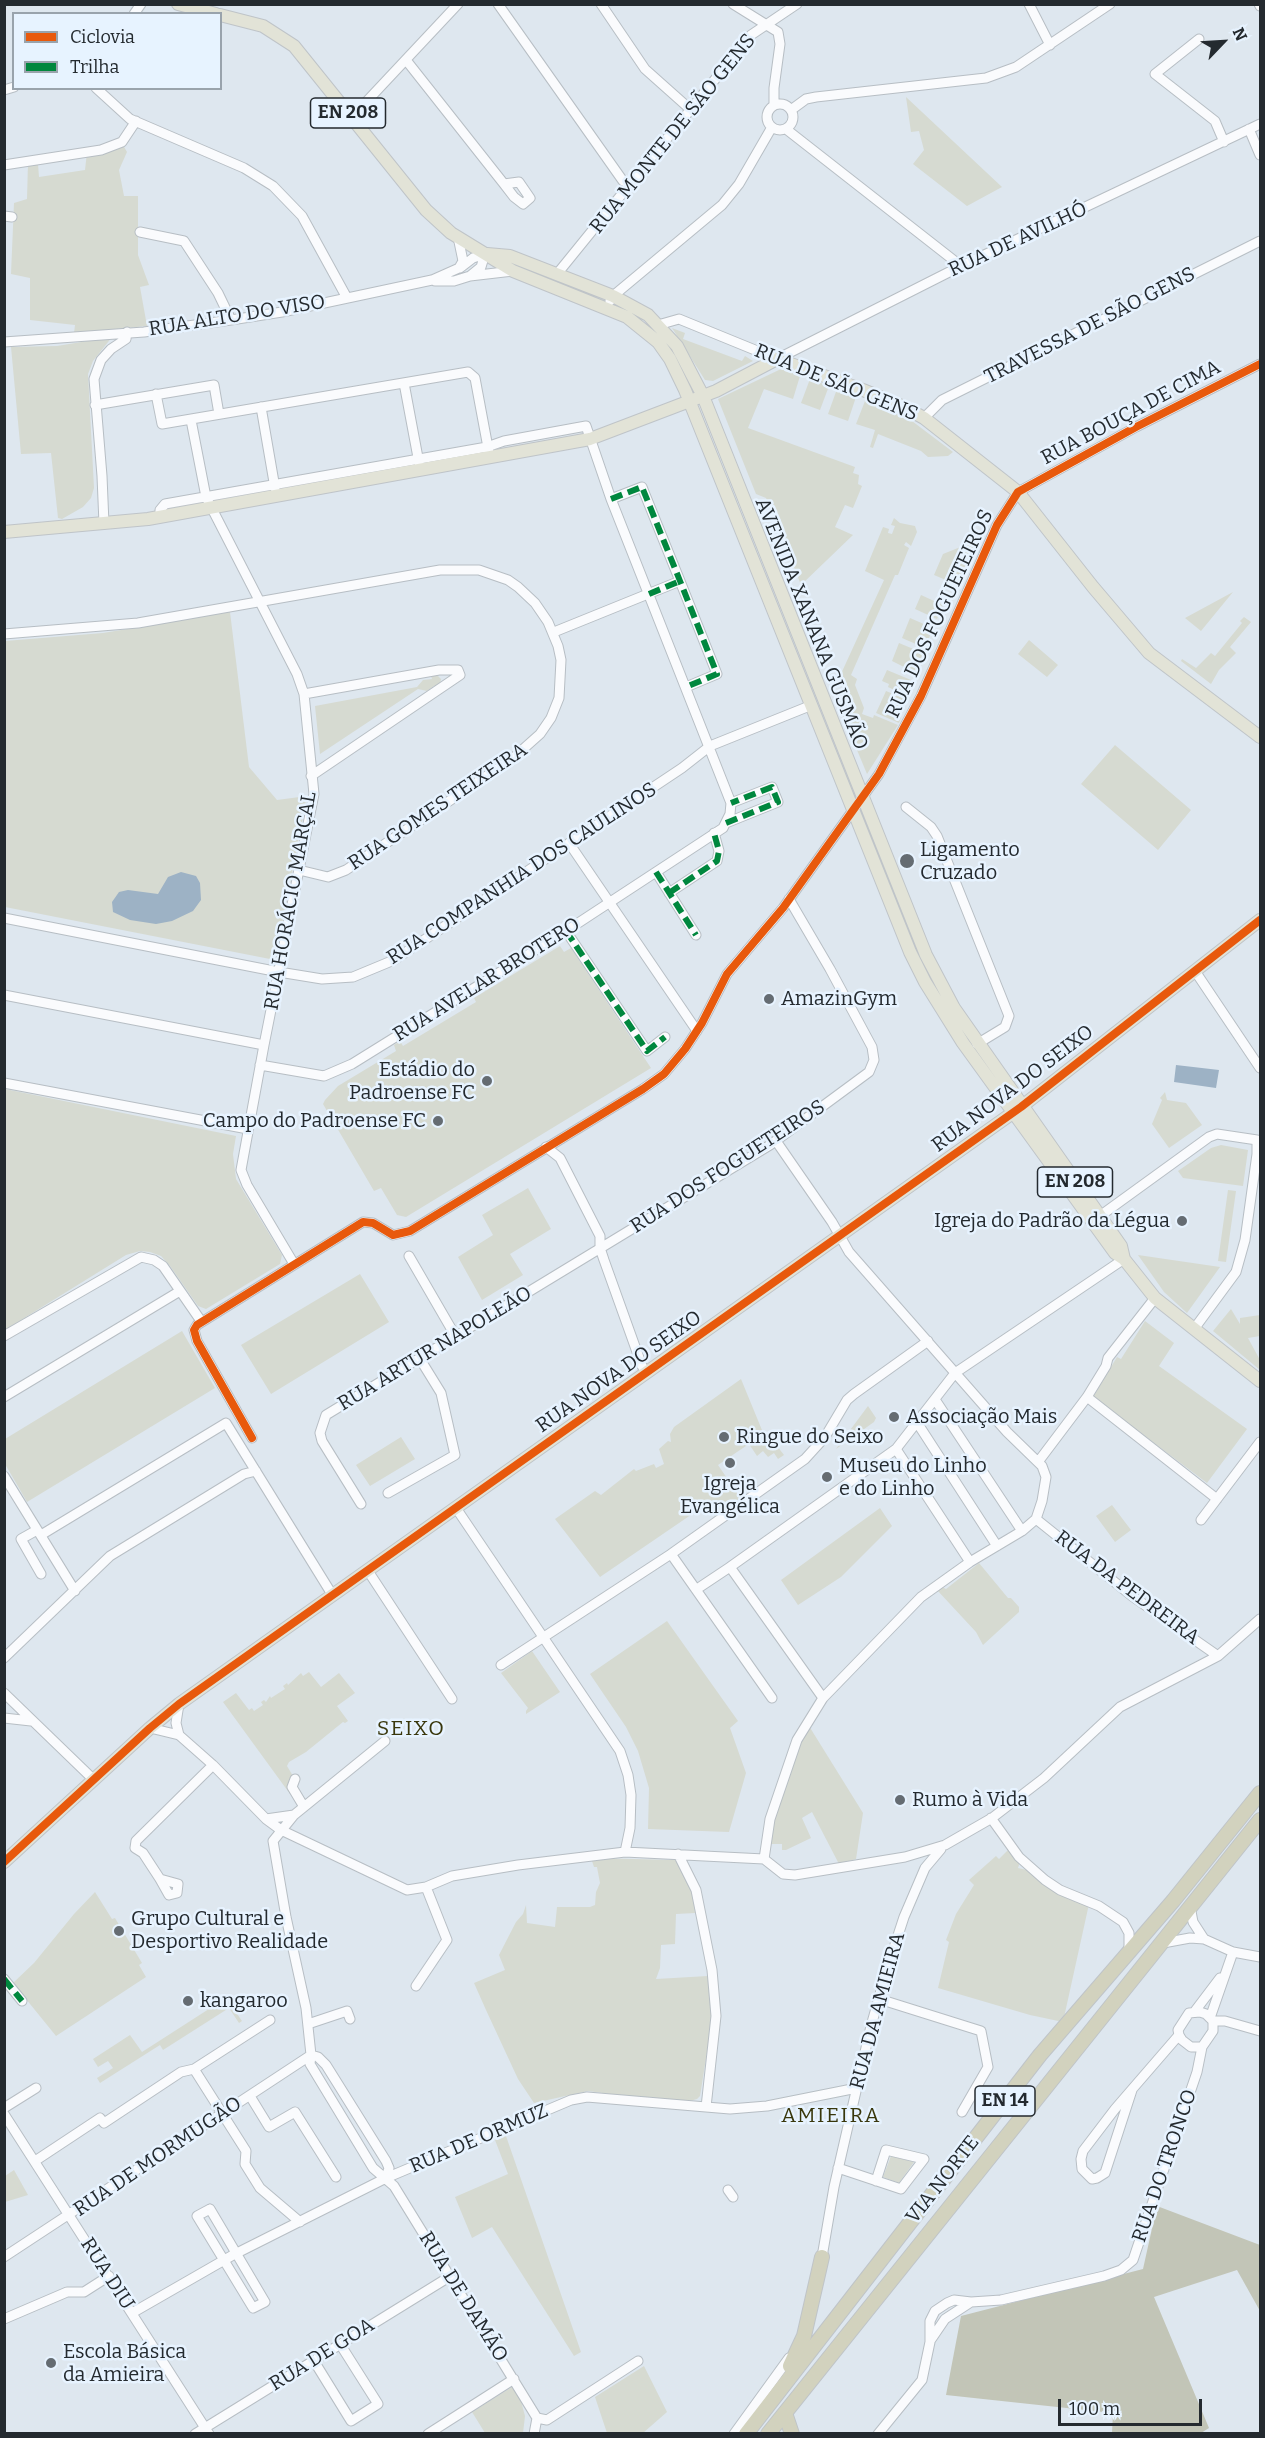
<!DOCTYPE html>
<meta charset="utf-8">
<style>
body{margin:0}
#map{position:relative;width:1265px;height:2438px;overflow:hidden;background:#dee7ef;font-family:Bitter,serif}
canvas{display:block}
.frame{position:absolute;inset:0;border:6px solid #242a2f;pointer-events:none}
.legend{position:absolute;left:12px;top:12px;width:210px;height:78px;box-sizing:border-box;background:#e7f3ff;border:2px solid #99a3ac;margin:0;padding:8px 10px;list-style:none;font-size:18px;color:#242a2f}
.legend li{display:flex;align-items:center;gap:12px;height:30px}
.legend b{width:30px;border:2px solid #99a3ac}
.north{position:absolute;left:1193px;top:12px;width:60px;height:60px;-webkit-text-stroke:4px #e7f3ff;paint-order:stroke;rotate:65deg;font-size:16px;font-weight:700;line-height:24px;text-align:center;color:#242a2f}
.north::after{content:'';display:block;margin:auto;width:21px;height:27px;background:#242a2f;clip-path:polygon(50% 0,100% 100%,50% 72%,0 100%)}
.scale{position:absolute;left:1058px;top:2399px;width:144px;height:27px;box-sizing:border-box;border:3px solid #242a2f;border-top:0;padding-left:8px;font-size:18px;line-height:21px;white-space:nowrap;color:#242a2f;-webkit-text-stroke:4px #e7f3ff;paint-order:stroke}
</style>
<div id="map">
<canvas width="1265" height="2438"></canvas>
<div class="frame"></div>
<ul class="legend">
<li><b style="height:8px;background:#e8590c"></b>Ciclovia</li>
<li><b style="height:8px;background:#00873e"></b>Trilha</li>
</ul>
<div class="north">N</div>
<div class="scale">100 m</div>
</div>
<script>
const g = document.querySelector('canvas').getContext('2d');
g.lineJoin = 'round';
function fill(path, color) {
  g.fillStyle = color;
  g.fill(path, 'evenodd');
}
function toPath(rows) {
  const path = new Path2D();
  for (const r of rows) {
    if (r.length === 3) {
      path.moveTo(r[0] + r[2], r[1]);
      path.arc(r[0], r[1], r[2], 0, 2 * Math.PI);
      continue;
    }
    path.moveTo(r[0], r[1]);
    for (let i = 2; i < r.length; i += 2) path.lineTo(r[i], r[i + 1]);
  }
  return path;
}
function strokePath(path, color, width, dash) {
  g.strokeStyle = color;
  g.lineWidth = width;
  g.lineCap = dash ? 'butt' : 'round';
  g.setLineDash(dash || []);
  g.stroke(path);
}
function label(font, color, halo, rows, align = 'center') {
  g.font = font + ' Bitter,serif';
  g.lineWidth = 5;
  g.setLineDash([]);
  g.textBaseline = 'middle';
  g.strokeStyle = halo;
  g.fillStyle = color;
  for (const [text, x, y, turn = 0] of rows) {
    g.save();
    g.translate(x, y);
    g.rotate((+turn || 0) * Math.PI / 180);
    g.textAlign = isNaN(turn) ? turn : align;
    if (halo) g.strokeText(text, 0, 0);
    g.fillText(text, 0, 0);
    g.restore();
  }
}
const green = toPath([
 [906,97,1002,187,967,206,913,164,924,150,919,131,911,132],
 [123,145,127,152,119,170,124,196,138,196,138,255,149,285,140,287,147,326,74,333,75,325,30,320,30,278,11,274,14,203,27,199,28,163,38,164,39,177,85,170,87,152],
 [672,328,685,333,683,339,742,361,745,356,753,361,713,381,705,380],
 [112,337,93,361,88,374,94,488,91,498,83,507,62,519,58,518,51,453,21,454,11,347,57,346],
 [781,369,800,376,793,399,764,389,748,428,855,467,853,473,859,475,858,484,862,486,853,508,845,505,835,527,853,535,801,585,768,502,766,498,756,494,718,399],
 [810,379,829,386,820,410,801,403],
 [837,389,856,397,848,421,828,414],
 [865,401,904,415,953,452,948,456,928,457,921,451,878,434,873,448,870,447,875,430,856,424],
 [894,518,900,523,915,526,917,532,911,546,906,542,904,545,909,548,898,575,895,575,851,675,857,679,855,685,864,708,862,714,873,718,874,715,898,725,867,774,837,702,844,686,840,676,884,580,865,571,883,527,889,529,888,533,892,534,895,526,891,525],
 [978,540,980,543,960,586,934,575,943,554],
 [1233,592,1201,631,1185,618],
 [921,595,943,605,937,619,915,609],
 [230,612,249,767,277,800,307,796,276,956,270,959,5,907,5,641,103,633],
 [1244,617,1251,622,1230,647,1236,653,1219,670,1211,684,1181,661,1182,659,1196,668,1211,653,1215,656,1242,623,1240,621],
 [910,618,933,628,925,648,902,638],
 [1029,640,1058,665,1047,677,1018,654],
 [899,643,923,653,914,672,892,661],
 [887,670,911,680,905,695,888,687,889,684,882,681],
 [431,676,438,676,441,679,440,684,435,688,434,686,427,691,418,689,320,754,315,706,417,687,423,680,432,679],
 [886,691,903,698,898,709,901,717,899,723,876,713],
 [1115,745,1191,810,1158,850,1081,784],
 [560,946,564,952,571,948,651,1068,406,1217,397,1215,381,1188,374,1191,323,1104,325,1100,338,1086,396,1051,394,1045,400,1041,403,1046,476,1002,474,998],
 [5,1089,236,1136,233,1154,236,1179,282,1255,280,1264,206,1309,198,1306,170,1266,161,1256,150,1252,140,1251,126,1255,5,1330],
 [1165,1092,1167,1100,1186,1103,1202,1125,1169,1148,1152,1124,1162,1100,1160,1098],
 [1221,1145,1248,1150,1243,1186,1183,1178,1178,1171,1211,1148],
 [528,1188,551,1229,510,1254,523,1275,482,1300,458,1257,493,1235,482,1215],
 [1228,1190,1236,1191,1226,1262,1218,1261],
 [1138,1255,1220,1267,1187,1313,1164,1292],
 [360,1274,389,1322,271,1394,241,1345],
 [1231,1309,1240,1324,1240,1318,1260,1315,1260,1336,1248,1338,1260,1360,1260,1370,1213,1331],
 [1145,1321,1174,1343,1159,1366,1247,1429,1207,1483,1093,1397,1117,1357,1121,1359],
 [182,1331,215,1388,27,1502,5,1464,5,1439],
 [741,1379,764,1435,767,1433,784,1455,778,1459,774,1453,768,1457,763,1451,757,1456,749,1444,737,1452,718,1465,742,1500,715,1517,708,1505,701,1508,600,1577,555,1519,595,1491,601,1495,634,1469,636,1471,654,1464,656,1468,664,1464,659,1449,668,1441,671,1442,670,1434,674,1427],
 [868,1406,876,1418,874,1422,836,1449],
 [401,1437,415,1459,370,1486,356,1465],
 [1112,1505,1131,1530,1115,1542,1096,1516],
 [880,1508,892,1526,841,1577,798,1605,781,1580],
 [979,1563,1008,1598,1011,1598,1019,1607,1019,1612,983,1645,976,1632,937,1590,942,1587,946,1589],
 [667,1621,738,1721,730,1728,746,1773,729,1832,648,1829,649,1788,638,1751,626,1727,590,1674],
 [532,1651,560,1692,526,1714,526,1711,528,1708,501,1673],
 [309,1672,321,1687,339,1673,355,1693,337,1706,348,1721,345,1723,343,1722,306,1752,289,1762,287,1766,293,1776,293,1792,290,1794,223,1702,236,1693,249,1710,252,1708,254,1711,263,1705,261,1702,264,1700,266,1702,270,1696,271,1698,285,1689,283,1686,287,1683,288,1685,301,1673,303,1676],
 [809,1726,863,1813,856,1859,839,1864,812,1812,802,1818,811,1838,786,1850,782,1850,782,1844,770,1844,777,1808,798,1745],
 [1009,1849,1020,1862,1018,1868,1027,1870,1089,1904,1063,2022,1030,2015,938,1988,949,1942,946,1940,956,1914,974,1885,969,1880,996,1856,999,1859],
 [591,1858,677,1860,693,1889,695,1913,676,1914,675,1944,661,1945,660,1968,656,1979,708,1976,713,2013,711,2027,700,2096,697,2099,686,2102,647,2099,588,2091,534,2103,518,2079,486,2010,474,1983,505,1970,499,1955,516,1922,523,1914,526,1905,527,1923,555,1927,557,1907,590,1907,595,1905,596,1892,600,1883,597,1867,594,1867],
 [95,1892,112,1919,115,1918,142,1963,139,1965,146,1977,56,2036,13,1983,34,1963,74,1914],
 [226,1998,242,2021,239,2023,229,2008,163,2050,160,2045,100,2083,97,2078,113,2068,108,2061,98,2067,93,2059,130,2035,142,2052],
 [506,2136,581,2352,574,2356,492,2227,472,2238,455,2197,508,2174,495,2140],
 [891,2156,914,2162,899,2183,883,2177],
 [14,2170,28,2195,5,2202,5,2176],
 [644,2366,667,2412,643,2433,607,2433,595,2397],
 [512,2387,521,2401,525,2416,523,2433,485,2433,472,2412]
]);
const forest = toPath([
 [1157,2206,1260,2245,1260,2311,1237,2270,1154,2297,1209,2428,1201,2433,1112,2433,1113,2413,946,2395,961,2316,1143,2269]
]);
const water = toPath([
 [181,872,196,876,200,883,201,900,193,911,172,921,156,924,130,920,113,912,112,902,119,892,128,890,158,894,168,877],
 [1176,1065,1219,1070,1216,1088,1174,1082]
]);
const minor = toPath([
 [498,4,623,181],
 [601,4,645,69,691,110],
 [733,4,778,32,780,44,774,88,774,105],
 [1029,4,1050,45],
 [1259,4,1260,6],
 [134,14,141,4],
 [1199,39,1155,74,1215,121,1224,142],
 [406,60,504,184,514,197,523,204,530,198,519,182,504,184],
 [96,88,130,119,244,168,273,186,302,216,347,298],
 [4,90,14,87],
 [780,117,13],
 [791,110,806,99,816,97,986,78,1016,67,1110,4],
 [352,117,458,4],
 [786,129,961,266],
 [1249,129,1260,155],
 [4,165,101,150,122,142,136,121],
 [4,216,12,217],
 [140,232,184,241,218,293,231,320],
 [460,268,473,258,485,254,481,267,470,276],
 [557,274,751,35,797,4],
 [435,281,454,281,470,276,513,271],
 [610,301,613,296,722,205,739,184,772,127],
 [658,325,679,319,777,359,961,266,1260,124],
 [4,342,144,332,231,320,282,312,432,280,459,268,463,261,458,237],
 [404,383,419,463],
 [156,394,162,424,468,372,475,378,489,453],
 [95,405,214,385,219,414],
 [261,407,275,488],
 [924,418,942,400,1260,241],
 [191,420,206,497,297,674,304,694,314,794,264,1045,241,1170,247,1185,294,1264],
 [611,499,642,487,680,581,717,674,686,687],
 [160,517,160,510,165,504,487,447,504,441,586,426,611,499,731,803,730,814,723,828,566,931,352,1064,324,1076,260,1065],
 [104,524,102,476,94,379,101,360,111,349,126,339,127,332],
 [554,632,680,581],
 [4,634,138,623,440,570,479,570,508,580,518,587,535,603,548,622,558,646,561,660,559,698,551,718,540,734,512,759,346,870,328,877,299,870],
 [304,694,439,670,458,670,460,675,311,776],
 [906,807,931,827,937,836,1009,1016,1005,1027,977,1044],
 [726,823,778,802,772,787,731,803],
 [569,843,697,1031],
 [656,872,696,935],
 [669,893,717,861,719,851,714,833],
 [4,918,279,972,322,979,353,977,394,960,682,768,710,746,812,705],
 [566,931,647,1051,665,1037],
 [1195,971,1260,1068],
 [4,995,264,1045],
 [4,1083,248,1129],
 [546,1147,560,1158,600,1236,600,1248,604,1260,642,1366,647,1373],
 [1100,1216,1209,1137,1217,1134,1257,1140,1257,1154,1245,1240,1236,1272,1194,1329],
 [409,1256,456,1337],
 [4,1336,141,1257,154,1260,163,1266,201,1321],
 [4,1397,180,1291],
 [1087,1397,1217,1499],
 [936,1401,1022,1531],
 [918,1424,997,1546],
 [252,1438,197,1341,194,1330,197,1325,363,1222,373,1223,393,1235,410,1231,643,1089,664,1074,685,1049,702,1023,727,974,783,908,879,774,921,696,997,525,1018,492,1136,427,1260,364],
 [896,1449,970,1562],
 [1038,1462,1087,1397,1106,1366,1108,1358,1155,1298],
 [4,1476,75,1591],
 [388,1493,455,1455,441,1393,420,1359],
 [361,1504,322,1441,320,1433,326,1415,770,1145,869,1072,874,1060,872,1047,830,969,789,899],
 [456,1508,620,1751,628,1775,631,1795,630,1828,625,1852],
 [1036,1519,1132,1596,1218,1656],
 [1201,1520,1260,1442],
 [37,1530,21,1539,41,1574],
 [41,1535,226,1423,333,1596],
 [730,1567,896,1449,955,1373,1124,1259],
 [368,1571,452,1699],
 [697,1589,730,1567,823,1698],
 [4,1658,110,1556,244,1474,256,1471],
 [501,1665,671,1554],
 [4,1693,94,1780],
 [772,1698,671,1554,805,1459,825,1437,847,1400,854,1394,928,1341],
 [4,1718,31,1721],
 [150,1728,179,1735,213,1765,266,1819,281,1830,407,1890,426,1887,452,1876,518,1865,625,1852,764,1859,783,1874,795,1875,905,1857,945,1845,992,1818,1044,1778,1120,1707,1218,1656,1260,1619],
 [179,1735,176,1723,179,1704],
 [385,1741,294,1815,273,1841,286,1917,306,2008,311,2055,310,2064,373,2168,394,2186,537,2418],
 [295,1779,292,1787,304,1807],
 [991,1818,1019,1857,1045,1880,1060,1890,1099,1906,1123,1922,1129,1933,1129,1952],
 [266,1819,294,1815],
 [678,1854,696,1890,712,1970,716,2016,706,2107],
 [764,1859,770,1819,797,1740,823,1698,921,1597,970,1562,1022,1531,1036,1519,1042,1501,1046,1477,1042,1466,1007,1432,849,1252,832,1222,776,1141],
 [160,1879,169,1895,177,1893,178,1884,160,1879,143,1853,135,1848,136,1841,213,1765],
 [1190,1906,1193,1922,1204,1939],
 [1163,1943,1190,1938,1204,1939,1233,1952,1260,1957],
 [4,1979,22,2001],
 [416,1986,447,1940,426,1887],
 [879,1999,981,2031,988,2067,962,2112],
 [1195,2011,1220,1978],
 [1210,2018,1233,1952],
 [1213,2021,1225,2021,1260,2031],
 [308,2024,347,2011,350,2019],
 [311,2055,318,2057,326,2065,386,2161,389,2168,386,2178],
 [194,2069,246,2151,245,2164,260,2188,300,2222],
 [1132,2090,1105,2173,1097,2178,1092,2179,1082,2169,1081,2159,1083,2151,1115,2109,1179,2035],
 [250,2096,269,2127,295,2112,336,2177],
 [4,2108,36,2088],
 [4,2114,209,2434],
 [35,2161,100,2118,104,2123,181,2072,194,2069,270,2020],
 [838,2168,901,2189,924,2159,886,2150,876,2181],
 [728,2190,733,2197],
 [210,2209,265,2302,253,2308,197,2216,210,2209],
 [4,2257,311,2055],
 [822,2257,834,2187,871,2026,888,1966,904,1917,925,1868,941,1849],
 [132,2313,233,2255,386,2178,571,2100,587,2097,730,2109,767,2106,857,2088],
 [4,2319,67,2292,84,2292,109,2276],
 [930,2341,945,2319,971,2302],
 [314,2361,351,2421,378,2404,340,2344],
 [537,2418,547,2420,638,2361],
 [195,2434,449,2277],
 [428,2434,514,2379],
 [534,2434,537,2418],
 [734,2434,789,2358],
 [878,2434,922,2380,930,2342,930,2321,935,2311,947,2303,954,2300,971,2302,1001,2300,1104,2276,1121,2270,1133,2260,1197,2072,1202,2047,1213,2031,1213,2021,1206,2014,1200,2012,1189,2013,1178,2030,1179,2035,1182,2040,1191,2047,1202,2047]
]);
const major = toPath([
 [178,4,216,14],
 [220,15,263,26,294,46,426,210,451,233,513,271,627,317,658,342,670,359,685,390,910,952,925,982,963,1043,1115,1253,1124,1259,1155,1298,1260,1381],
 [487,254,510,256,613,296,648,315,677,346,703,396,926,955,954,1008,1121,1246,1124,1259],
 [4,532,148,519,590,439,716,391,777,359,863,390,904,407,924,418,1018,492,1093,587,1149,653,1260,737],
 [4,1862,150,1728,179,1704,1021,1107,1260,920]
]);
const highway = toPath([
 [790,2366,804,2336,822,2257],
 [785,2413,792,2434],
 [746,2434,1040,2055,1173,1901,1260,1793],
 [768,2434,1260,1820]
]);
const quiet = toPath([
 [611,499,642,487,680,581,717,674,686,687],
 [649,594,680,581],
 [726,823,778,802,772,787,731,803],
 [656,872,696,935],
 [669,893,717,861,719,851,714,833],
 [566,931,647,1051,665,1037],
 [4,1979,22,2001]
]);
const cycleway = toPath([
 [252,1438,197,1341,194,1330,197,1325,363,1222,373,1223,393,1235,410,1231,643,1089,664,1074,685,1049,702,1023,727,974,783,908,879,774,921,696,997,525,1018,492,1136,427,1260,364],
 [4,1862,150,1728,179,1704,1021,1107,1260,920]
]);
const markers = [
 [907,861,8,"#656c72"],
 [769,999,6,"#656c72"],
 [487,1081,6,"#656c72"],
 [438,1121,6,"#656c72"],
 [1182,1221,6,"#656c72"],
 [894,1417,6,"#656c72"],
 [724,1437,6,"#656c72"],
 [730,1463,6,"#656c72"],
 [827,1477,6,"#656c72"],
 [900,1800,6,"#656c72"],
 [119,1931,6,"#656c72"],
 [188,2001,6,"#656c72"],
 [51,2363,6,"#656c72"]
];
const shields = [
 [348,113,75],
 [1075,1182,75],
 [1005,2101,60]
];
const shieldNames = [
 ["EN 208",348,113],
 ["EN 208",1075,1182],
 ["EN 14",1005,2101]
];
const streetNames = [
 ["RUA MONTE DE SÃO GENS",673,134,-51],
 ["RUA DE AVILHÓ",1018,240,-25],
 ["RUA ALTO DO VISO",237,316,-9],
 ["TRAVESSA DE SÃO GENS",1090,326,-27],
 ["RUA DE SÃO GENS",836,383,22],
 ["RUA BOUÇA DE CIMA",1131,413,-28],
 ["RUA DOS FOGUETEIROS",940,614,-65],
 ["AVENIDA XANANA GUSMÃO",811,624,68],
 ["RUA GOMES TEIXEIRA",438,807,-34],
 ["RUA COMPANHIA DOS CAULINOS",522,874,-33],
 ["RUA HORÁCIO MARÇAL",291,901,-80],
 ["RUA AVELAR BROTERO",487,980,-32],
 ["RUA NOVA DO SEIXO",1013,1089,-37],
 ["RUA DOS FOGUETEIROS",728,1167,-33],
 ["RUA ARTUR NAPOLEÃO",435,1349,-31],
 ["RUA NOVA DO SEIXO",619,1372,-35],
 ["RUA DA PEDREIRA",1127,1588,37],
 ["RUA DA AMIEIRA",878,2011,-75],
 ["RUA DE ORMUZ",479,2139,-23],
 ["RUA DE MORMUGÃO",158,2157,-34],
 ["RUA DO TRONCO",1165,2166,-71],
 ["VIA NORTE",943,2180,-52],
 ["RUA DIU",107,2274,57],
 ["RUA DE DAMÃO",463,2297,58],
 ["RUA DE GOA",322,2355,-32]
];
const poiNames = [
 ["Ligamento",920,850],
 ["Cruzado",920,873],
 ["AmazinGym",781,999],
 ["Estádio do",475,1070,"right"],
 ["Padroense FC",475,1093,"right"],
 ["Campo do Padroense FC",426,1121,"right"],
 ["Igreja do Padrão da Légua",1170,1221,"right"],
 ["Associação Mais",906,1417],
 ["Ringue do Seixo",736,1437],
 ["Museu do Linho",839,1466],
 ["e do Linho",839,1489],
 ["Igreja",730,1484,"center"],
 ["Evangélica",730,1507,"center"],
 ["Rumo à Vida",912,1800],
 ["Grupo Cultural e",131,1919],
 ["Desportivo Realidade",131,1942],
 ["kangaroo",200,2001],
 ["Escola Básica",63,2352],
 ["da Amieira",63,2375]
];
const neighbourhoodNames = [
 ["SEIXO",411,1729],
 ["AMIEIRA",831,2116]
];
fill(green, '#d6dad1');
fill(forest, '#c2c5b7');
fill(water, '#9db2c5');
strokePath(minor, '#b7bec4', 11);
strokePath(major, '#bfc4c8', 14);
strokePath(highway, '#bfc4c8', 16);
strokePath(minor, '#fafbfd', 9);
strokePath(major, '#e2e3d7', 12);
strokePath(highway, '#d2d2be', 14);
strokePath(quiet, '#00873e', 6, [12, 6]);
strokePath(cycleway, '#e8590c', 8);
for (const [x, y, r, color] of markers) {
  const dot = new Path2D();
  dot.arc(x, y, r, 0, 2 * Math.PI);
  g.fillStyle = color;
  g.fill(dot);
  strokePath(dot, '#e7f3ff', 2);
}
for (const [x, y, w] of shields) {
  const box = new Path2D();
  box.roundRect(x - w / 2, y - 15, w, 30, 4.5);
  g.fillStyle = '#e7f3ff';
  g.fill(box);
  strokePath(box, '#242a2f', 1.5);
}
label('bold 18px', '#242a2f', null, shieldNames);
label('20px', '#242a2f', '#e7f3ff', streetNames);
label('20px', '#242a2f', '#e7f3ff', poiNames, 'left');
g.letterSpacing = '1.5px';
label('21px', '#39370c', '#e7f3ff', neighbourhoodNames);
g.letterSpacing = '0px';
</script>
